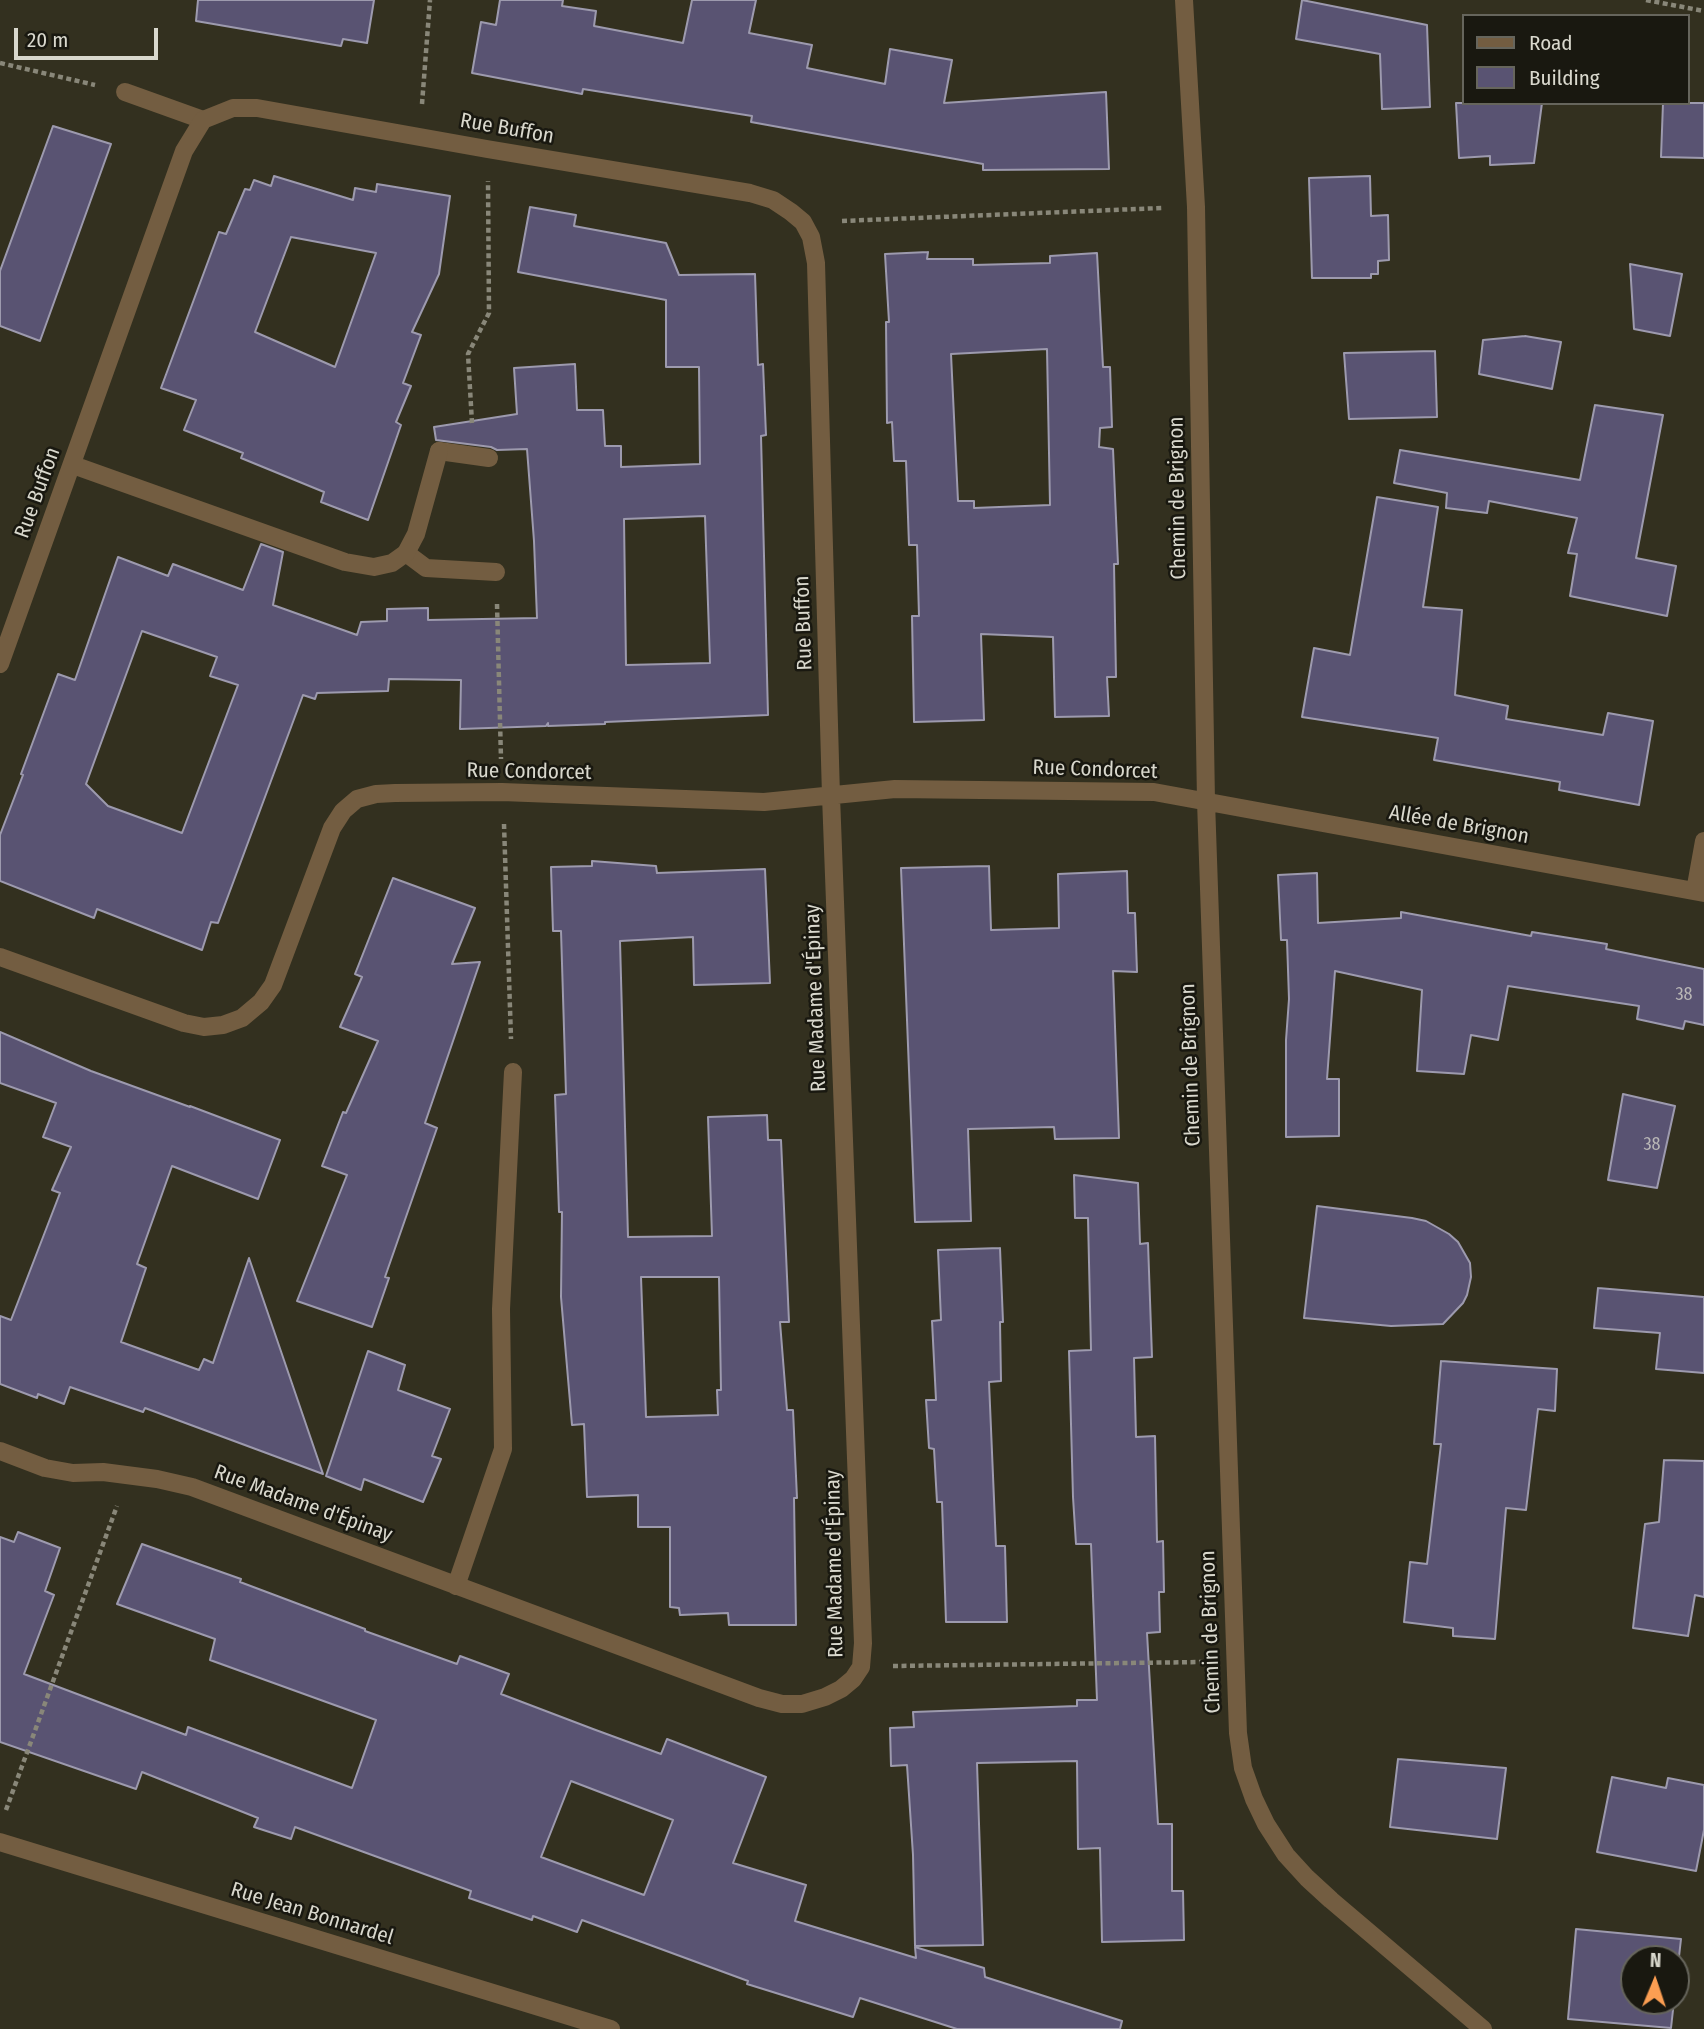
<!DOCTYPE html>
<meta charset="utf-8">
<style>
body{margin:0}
#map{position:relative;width:1704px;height:2029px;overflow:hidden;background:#33301f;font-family:"Fira Sans Condensed",sans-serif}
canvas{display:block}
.legend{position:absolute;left:1462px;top:14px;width:228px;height:91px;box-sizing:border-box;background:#191810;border:2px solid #66655c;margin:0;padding:9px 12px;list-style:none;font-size:21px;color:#d9d8cd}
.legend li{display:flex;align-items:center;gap:14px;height:35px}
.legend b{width:35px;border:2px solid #66655c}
.north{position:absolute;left:1620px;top:1945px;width:70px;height:70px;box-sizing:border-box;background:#191810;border:2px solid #66655c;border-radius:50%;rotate:2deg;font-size:19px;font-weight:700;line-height:28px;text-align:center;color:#d9d8cd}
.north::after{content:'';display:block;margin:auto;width:24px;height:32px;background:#fc9e52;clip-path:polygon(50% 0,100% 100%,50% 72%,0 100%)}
.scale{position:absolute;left:14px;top:28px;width:144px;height:32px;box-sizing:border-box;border:4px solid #d9d8cd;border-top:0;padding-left:9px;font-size:21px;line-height:24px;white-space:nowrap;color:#d9d8cd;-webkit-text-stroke:5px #191810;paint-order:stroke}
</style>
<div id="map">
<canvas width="1704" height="2029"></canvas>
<ul class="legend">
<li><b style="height:9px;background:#735d41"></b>Road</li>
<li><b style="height:19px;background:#595372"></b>Building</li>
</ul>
<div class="north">N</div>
<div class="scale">20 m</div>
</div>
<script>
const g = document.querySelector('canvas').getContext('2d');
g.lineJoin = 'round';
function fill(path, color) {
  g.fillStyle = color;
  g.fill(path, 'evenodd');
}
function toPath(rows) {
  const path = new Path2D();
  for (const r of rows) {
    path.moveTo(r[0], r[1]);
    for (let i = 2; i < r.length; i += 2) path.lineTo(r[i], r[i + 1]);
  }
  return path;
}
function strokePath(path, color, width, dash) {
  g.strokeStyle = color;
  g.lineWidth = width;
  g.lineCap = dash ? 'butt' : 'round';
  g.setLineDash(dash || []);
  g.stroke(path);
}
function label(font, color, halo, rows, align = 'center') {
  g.font = font + ' "Fira Sans Condensed",sans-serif';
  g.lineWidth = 5;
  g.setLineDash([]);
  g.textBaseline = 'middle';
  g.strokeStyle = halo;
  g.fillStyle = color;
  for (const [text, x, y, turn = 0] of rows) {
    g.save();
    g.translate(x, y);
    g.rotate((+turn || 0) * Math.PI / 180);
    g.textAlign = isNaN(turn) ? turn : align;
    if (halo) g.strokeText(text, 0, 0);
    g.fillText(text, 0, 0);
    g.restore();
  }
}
const building = toPath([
 [198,0,374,0,367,43,343,39,341,46,196,21,198,0],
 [500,0,563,0,562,6,596,11,594,26,683,43,692,0,756,0,749,33,812,45,807,68,885,84,890,49,952,60,944,103,1106,92,1109,169,983,170,983,164,751,122,752,116,583,89,582,94,472,73,481,22,496,25,500,0],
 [1302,0,1427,25,1430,107,1382,109,1380,54,1296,39,1302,0],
 [1456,103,1542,103,1534,163,1490,165,1490,156,1459,158,1456,103],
 [1663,103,1704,103,1704,158,1661,157,1663,103],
 [53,126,111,144,40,341,0,326,0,271,53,126],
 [274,176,353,200,355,188,376,192,377,184,450,196,439,274,412,332,421,335,403,383,411,386,396,422,401,425,368,520,321,502,324,492,241,458,243,453,184,430,196,400,161,388,219,232,226,234,245,189,250,190,254,180,271,186,274,176],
 [291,237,376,253,335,367,255,332,291,237],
 [1370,176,1371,216,1388,215,1389,260,1378,261,1378,274,1371,274,1371,278,1312,278,1309,178,1370,176],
 [530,207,576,215,574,226,666,243,679,275,755,274,758,365,763,364,766,435,761,436,768,715,605,722,605,724,548,726,548,723,546,726,460,729,461,680,389,679,388,691,317,693,315,699,303,695,218,923,211,922,202,950,97,909,94,918,0,881,0,835,23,775,21,774,58,674,75,680,118,557,168,576,173,564,243,590,261,544,283,552,273,605,357,635,361,622,387,621,387,609,428,608,428,620,537,618,534,541,527,449,497,450,491,447,436,440,434,427,517,414,514,368,575,364,577,410,603,410,605,446,621,446,621,467,700,464,699,367,666,367,666,300,518,272,530,207],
 [705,516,710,663,626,665,624,519,705,516],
 [142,631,217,657,210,676,238,685,182,833,108,806,86,784,142,631],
 [928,252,927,259,973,259,973,265,1050,263,1050,256,1097,253,1103,367,1110,367,1112,427,1100,428,1099,447,1113,449,1118,564,1114,564,1116,677,1107,677,1109,716,1055,717,1053,637,981,634,984,720,914,722,912,616,919,616,917,545,909,545,906,461,894,461,892,422,887,423,886,322,889,322,885,254,928,252],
 [1047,349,1050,505,974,508,974,501,958,501,951,354,1047,349],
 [1630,264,1682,274,1670,336,1634,329,1630,264],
 [1525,336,1561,342,1552,389,1479,374,1483,340,1525,336],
 [1435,351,1437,417,1349,419,1344,353,1435,351],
 [1595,405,1663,415,1636,558,1676,566,1667,616,1570,596,1577,554,1568,553,1577,518,1489,501,1487,513,1446,508,1447,493,1394,483,1400,450,1580,480,1595,405],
 [1377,497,1438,507,1423,607,1462,610,1455,695,1508,706,1506,719,1603,735,1608,713,1653,721,1639,805,1559,790,1560,782,1434,760,1438,738,1302,717,1314,648,1350,655,1377,497],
 [592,861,656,866,657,873,765,869,770,983,694,985,693,937,620,941,628,1237,712,1236,708,1117,767,1115,768,1140,781,1140,789,1322,780,1322,787,1410,793,1410,797,1498,794,1498,796,1625,729,1625,728,1613,680,1615,679,1608,670,1607,670,1527,638,1527,638,1495,587,1497,584,1424,572,1425,561,1297,562,1212,559,1212,555,1095,566,1094,561,931,553,931,551,867,592,866,592,861],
 [641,1277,719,1277,721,1390,717,1390,718,1415,646,1417,641,1277],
 [989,866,991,930,1059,928,1058,874,1127,871,1128,913,1135,913,1137,972,1113,971,1119,1138,1055,1139,1054,1127,968,1129,971,1221,915,1222,901,868,989,866],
 [1317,873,1318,923,1401,918,1401,912,1531,936,1532,932,1607,944,1606,949,1704,969,1704,1025,1685,1021,1683,1029,1637,1019,1639,1006,1508,986,1498,1040,1471,1035,1464,1074,1417,1071,1422,990,1335,971,1327,1079,1339,1079,1339,1136,1286,1137,1286,1040,1289,999,1287,940,1281,940,1278,875,1317,873],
 [393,878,475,908,452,964,480,962,425,1123,437,1128,385,1277,389,1278,372,1327,297,1301,347,1175,322,1166,343,1112,346,1113,378,1041,340,1027,362,977,355,974,393,878],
 [0,1032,91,1071,190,1107,190,1106,280,1140,258,1199,172,1166,137,1264,146,1268,121,1342,199,1370,204,1359,213,1363,249,1258,323,1474,145,1408,143,1412,70,1387,64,1404,38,1394,37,1398,0,1384,0,1316,11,1320,60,1193,52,1190,71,1147,43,1137,56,1103,0,1083,0,1032],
 [1623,1094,1675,1106,1657,1188,1608,1180,1623,1094],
 [1074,1175,1138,1183,1140,1244,1148,1243,1152,1357,1134,1358,1136,1437,1155,1436,1157,1542,1163,1541,1164,1592,1159,1592,1160,1632,1147,1633,1158,1824,1172,1824,1172,1891,1183,1891,1184,1940,1102,1942,1100,1848,1078,1849,1077,1761,977,1763,983,1945,915,1946,913,1855,907,1765,891,1766,890,1728,914,1727,913,1712,1077,1706,1077,1700,1097,1700,1091,1544,1076,1544,1073,1497,1069,1351,1091,1350,1088,1218,1075,1218,1074,1175],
 [1317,1206,1412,1218,1426,1221,1449,1234,1458,1242,1470,1263,1471,1277,1467,1295,1463,1303,1443,1324,1391,1326,1304,1318,1317,1206],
 [1000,1248,1003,1322,1000,1322,1001,1381,989,1382,996,1546,1005,1546,1007,1622,946,1622,942,1502,937,1502,934,1449,929,1448,926,1400,936,1400,932,1321,941,1320,938,1250,1000,1248],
 [1598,1288,1704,1297,1704,1373,1656,1369,1660,1333,1594,1328,1598,1288],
 [368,1351,405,1365,398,1390,450,1409,432,1456,441,1459,423,1502,364,1479,361,1490,326,1476,368,1351],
 [1441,1361,1557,1369,1555,1411,1538,1409,1526,1510,1506,1508,1495,1639,1453,1636,1453,1628,1404,1622,1410,1562,1427,1564,1441,1444,1434,1444,1441,1361],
 [1664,1460,1704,1461,1704,1597,1695,1595,1688,1636,1633,1628,1645,1524,1659,1522,1664,1460],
 [18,1532,60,1548,45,1591,54,1595,24,1674,186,1735,188,1727,352,1788,376,1720,210,1660,215,1639,117,1604,142,1544,241,1579,240,1582,365,1629,365,1631,457,1664,460,1656,509,1674,501,1694,593,1729,661,1754,667,1739,766,1777,733,1863,806,1885,795,1921,916,1958,915,1947,984,1968,985,1977,1122,2021,1120,2029,957,2029,860,1998,853,2017,747,1984,748,1981,582,1920,577,1932,533,1916,532,1920,469,1898,471,1891,295,1827,291,1839,254,1827,258,1818,142,1772,136,1789,0,1742,0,1537,14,1542,18,1532],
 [571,1781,673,1820,644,1895,541,1857,571,1781],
 [1398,1759,1506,1768,1497,1839,1390,1827,1398,1759],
 [1612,1777,1666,1788,1668,1778,1704,1785,1704,1830,1696,1871,1597,1852,1612,1777],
 [1576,1929,1681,1939,1676,1983,1676,1959,1634,1959,1634,2001,1674,2001,1671,2028,1568,2019,1576,1929]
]);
const path = toPath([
 [1646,0,1704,11],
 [0,63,95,85],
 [422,104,430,0],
 [842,221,1162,208],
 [472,423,468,354,489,313,488,181],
 [497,604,501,759],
 [504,824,511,1039],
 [893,1666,1203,1662],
 [6,1810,117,1506]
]);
const service = toPath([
 [125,92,203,120],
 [439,451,489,458],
 [406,553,426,568,496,572]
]);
const minor = toPath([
 [1184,0,1196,207,1206,801,1238,1733,1243,1768,1254,1799,1266,1824,1286,1855,1307,1878,1331,1900,1483,2029],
 [73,465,345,562,374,567,392,563,406,553,416,534,439,451],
 [0,664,184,151,203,120,233,108,257,108,487,149,750,193,773,200,791,212,803,222,811,237,816,263,831,796,863,1643,861,1667,853,1679,841,1689,825,1697,802,1704,782,1704,759,1698,192,1487,157,1479,103,1472,73,1473,45,1468,0,1451],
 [1695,891,1704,841],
 [0,957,184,1023,204,1027,223,1025,242,1018,261,1002,273,985,332,828,343,811,357,799,376,794,395,793,502,792,764,802,895,789,1154,792,1704,893],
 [456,1586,503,1449,501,1309,513,1072],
 [0,1842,611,2029]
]);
const numberNames = [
 ["38",1684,995],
 ["38",1652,1145]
];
const streetNames = [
 ["Rue Buffon",507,129,10],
 ["Rue Buffon",38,493,-70],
 ["Chemin de Brignon",1178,498,-91],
 ["Rue Buffon",804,623,-92],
 ["Rue Condorcet",1095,770,2],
 ["Rue Condorcet",529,772,1],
 ["Allée de Brignon",1459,825,10],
 ["Rue Madame d'Épinay",816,998,-92],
 ["Chemin de Brignon",1191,1065,-92],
 ["Rue Madame d'Épinay",303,1504,20],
 ["Rue Madame d'Épinay",835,1564,-91],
 ["Chemin de Brignon",1211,1632,-92],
 ["Rue Jean Bonnardel",312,1914,17]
];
fill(building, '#595372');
strokePath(building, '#9d9aae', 2);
strokePath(path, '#898779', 4.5, [5, 3.5]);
strokePath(service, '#735d41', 18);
strokePath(minor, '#735d41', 18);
label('18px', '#b9b7b6', null, numberNames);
label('21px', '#d9d8cd', '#191810', streetNames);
</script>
